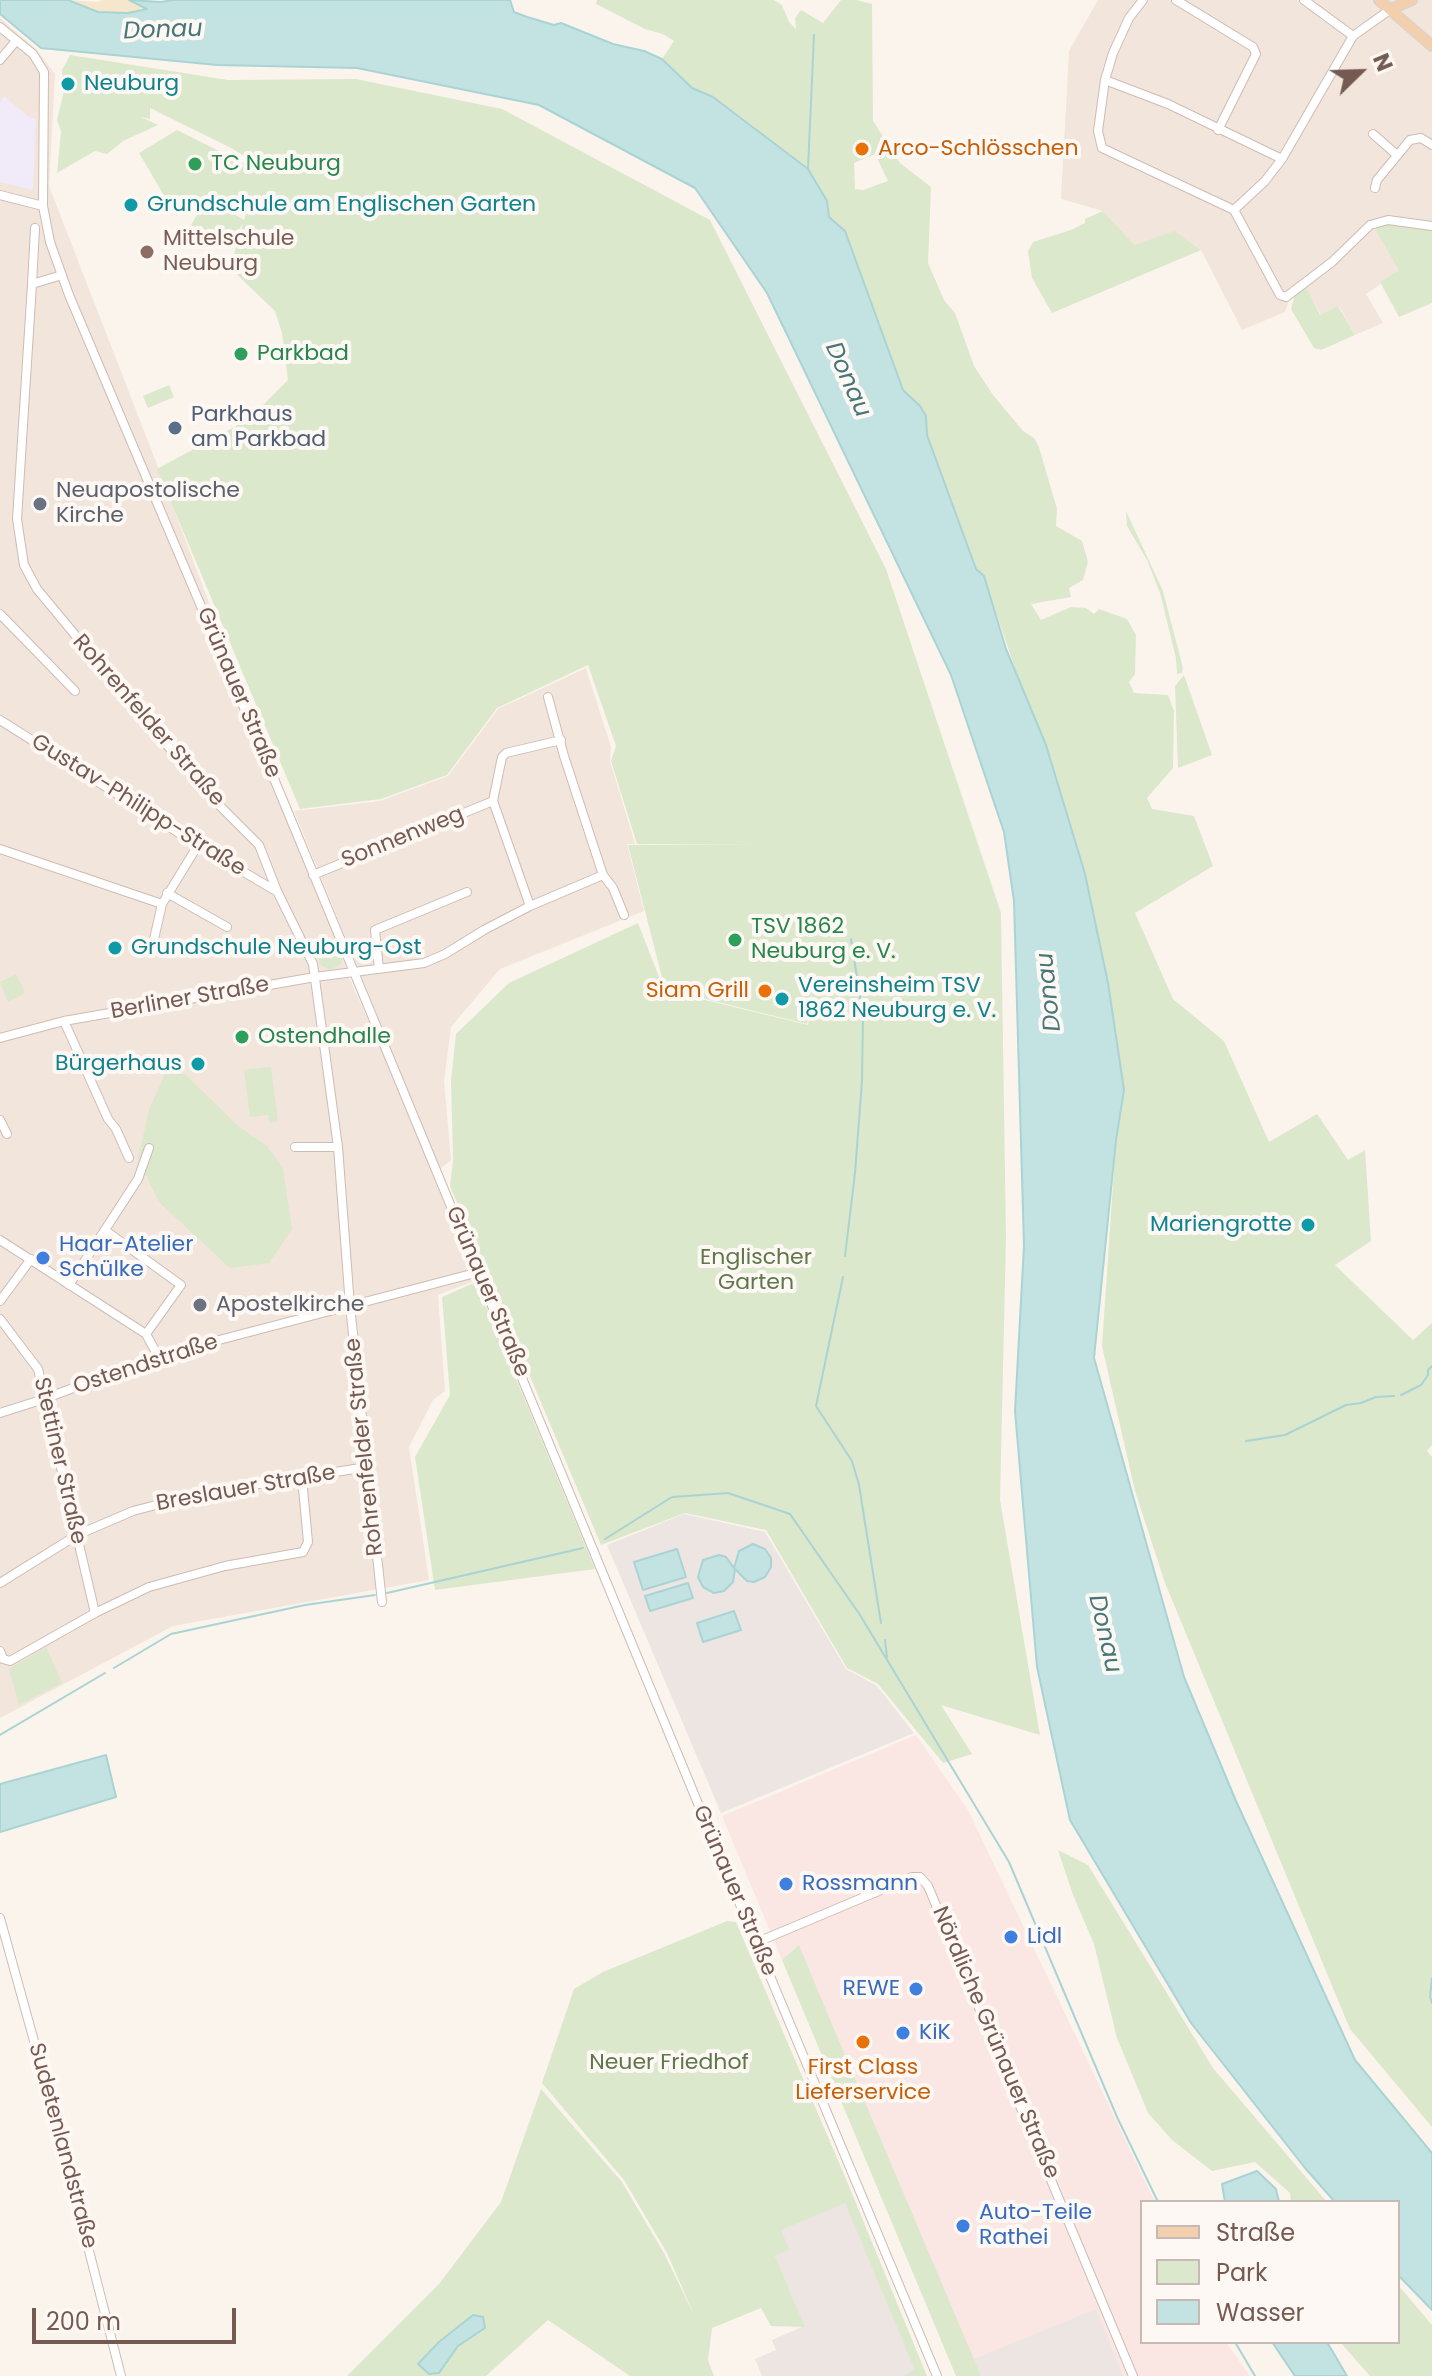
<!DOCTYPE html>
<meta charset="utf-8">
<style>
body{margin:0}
#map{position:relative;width:1432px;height:2376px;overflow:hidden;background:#fbf4ed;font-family:Poppins,sans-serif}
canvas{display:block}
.legend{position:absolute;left:1140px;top:2200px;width:260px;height:144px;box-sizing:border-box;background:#fef8f4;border:2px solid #c7b9b3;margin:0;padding:10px 14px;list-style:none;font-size:24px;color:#755a52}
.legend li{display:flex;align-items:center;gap:16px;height:40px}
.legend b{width:40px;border:2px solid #c7b9b3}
.north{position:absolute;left:1320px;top:32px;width:80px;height:80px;-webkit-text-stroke:6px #fef8f4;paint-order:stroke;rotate:67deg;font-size:22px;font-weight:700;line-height:32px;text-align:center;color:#755a52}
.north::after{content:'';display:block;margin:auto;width:28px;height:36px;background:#755a52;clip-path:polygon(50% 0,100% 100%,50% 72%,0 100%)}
.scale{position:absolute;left:32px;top:2308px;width:204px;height:36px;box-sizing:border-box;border:4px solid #755a52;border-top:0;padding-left:10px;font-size:24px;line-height:28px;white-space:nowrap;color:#755a52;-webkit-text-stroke:6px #fef8f4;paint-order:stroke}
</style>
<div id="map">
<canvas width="1432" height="2376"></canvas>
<ul class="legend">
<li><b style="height:10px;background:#f2d0ae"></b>Straße</li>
<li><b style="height:22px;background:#dbe8cc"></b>Park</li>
<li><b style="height:22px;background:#c3e3e3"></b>Wasser</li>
</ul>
<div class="north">N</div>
<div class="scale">200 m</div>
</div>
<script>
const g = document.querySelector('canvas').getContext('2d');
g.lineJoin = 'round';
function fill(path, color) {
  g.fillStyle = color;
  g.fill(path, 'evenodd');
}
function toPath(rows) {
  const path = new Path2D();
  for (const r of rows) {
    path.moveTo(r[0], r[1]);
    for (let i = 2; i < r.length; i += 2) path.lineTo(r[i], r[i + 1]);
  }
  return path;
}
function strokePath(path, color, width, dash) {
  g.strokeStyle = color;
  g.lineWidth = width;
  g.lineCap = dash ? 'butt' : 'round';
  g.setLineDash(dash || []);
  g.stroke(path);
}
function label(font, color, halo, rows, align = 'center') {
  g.font = font + ' Poppins,sans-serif';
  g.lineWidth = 8;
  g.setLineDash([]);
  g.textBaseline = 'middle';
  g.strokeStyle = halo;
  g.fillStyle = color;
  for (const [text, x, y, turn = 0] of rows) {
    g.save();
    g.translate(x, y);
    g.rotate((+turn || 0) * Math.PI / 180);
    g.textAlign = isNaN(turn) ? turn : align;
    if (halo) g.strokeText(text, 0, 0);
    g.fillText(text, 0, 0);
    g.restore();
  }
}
const residential = toPath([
 [1098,0,1432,0,1432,228,1400,271,1366,294,1383,323,1355,335,1339,306,1321,315,1305,287,1290,298,1285,312,1242,330,1201,250,1174,232,1136,246,1103,211,1061,199,1069,51],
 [0,18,36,49,55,74,49,186,158,467,354,989,487,1276,438,1295,445,1391,433,1400,409,1447,429,1580,173,1626,0,1718],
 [586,668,611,747,610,761,635,844,627,844,644,911,500,969,451,1027,444,1081,451,1160,440,1169,294,811,380,801,448,776,498,709]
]);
const commercial = toPath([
 [916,1735,968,1810,1155,2202,1142,2202,1142,2342,1226,2342,1250,2376,980,2376,799,1946,782,1960,722,1816]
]);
const industrial = toPath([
 [684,1514,765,1532,846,1669,877,1686,914,1733,721,1813,607,1545],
 [845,2202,916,2371,903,2376,762,2376,755,2359,776,2350,772,2340,804,2326,775,2256,781,2229],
 [1096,2309,1123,2376,981,2376,974,2359]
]);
const education = toPath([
 [4,96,29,117,36,119,33,190,0,182,0,103]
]);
const green = toPath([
 [597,0,774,0,782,5,789,22,796,29,795,18,801,10,823,23,841,0,856,0,872,4,873,121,900,163,931,187,928,263,944,300,955,313,974,366,993,395,1023,431,1034,438,1039,447,1057,509,1056,526,1082,541,1088,562,1083,580,1069,588,1071,597,1031,604,1041,620,1071,607,1086,608,1094,614,1099,609,1127,619,1136,635,1135,674,1129,682,1134,693,1168,695,1174,711,1173,768,1147,798,1152,809,1194,816,1213,866,1135,913,1173,999,1224,1041,1269,1142,1317,1114,1348,1160,1365,1150,1371,1241,1335,1265,1413,1340,1432,1323,1432,1445,1427,1451,1432,1457,1432,2127,1350,2029,1165,1583,1135,1491,1102,1346,1116,1140,1124,1090,1108,983,1085,874,984,577,976,569,927,434,926,416,920,406,903,390,836,226,829,217,827,201,753,126,714,97,692,88,662,59,674,41,663,34,645,29,596,4],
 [875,154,888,181,863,190,855,189,854,163],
 [70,55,228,80,356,79,502,109,710,220,886,569,1001,913,1006,1238,1000,1500,1040,1735,941,1705,972,1754,943,1763,878,1684,847,1668,766,1530,685,1513,601,1545,450,1186,453,1160,451,1080,456,1034,509,983,638,923,664,990,808,1025,813,987,807,1024,665,989,628,845,760,845,637,844,611,761,616,746,588,665,497,708,447,775,381,799,300,809,157,469,249,419,288,380,282,333,275,311,230,268,243,223,229,247,191,225,207,198,244,220,246,213,205,195,176,216,139,153,177,130,265,174,266,169,231,148,150,108,150,119,141,117,158,125,123,141,107,154,95,151,57,173,61,131,57,120,64,91,62,70],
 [1103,211,1135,245,1174,231,1201,250,1052,313,1032,278,1028,251,1033,242,1071,230,1085,223,1085,219],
 [1385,223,1432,228,1432,303,1399,317,1380,282,1399,270,1374,227],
 [1306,287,1320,315,1338,306,1355,335,1321,350,1314,348,1291,309,1295,294],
 [169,385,174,397,148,408,143,396],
 [1126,511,1163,591,1183,668,1182,673,1177,674,1176,658,1160,593,1147,560,1127,526],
 [1184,675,1212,755,1178,768,1175,686],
 [335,942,342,959,341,964,330,970,321,965,315,950],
 [16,974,25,993,8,1002,0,982],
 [271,1067,278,1121,269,1123,268,1115,250,1117,244,1070],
 [165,1074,185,1074,237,1125,267,1146,283,1168,292,1229,269,1263,230,1268,159,1202,138,1159,149,1110],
 [476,1282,595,1569,435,1590,415,1457,450,1395,442,1297],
 [46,1647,62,1683,19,1705,9,1669],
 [1058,1850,1088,1865,1213,2068,1327,2202,1291,2202,1290,2193,1255,2162,1212,2171,1172,2140,1148,2113,1117,2038,1094,1944,1073,1895],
 [727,1921,736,1922,846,2179,927,2376,903,2376,915,2370,845,2203,781,2230,789,2250,775,2256,805,2327,771,2326,761,2308,712,2328,708,2360,714,2376,630,2376,548,2320,486,2376,347,2376,439,2284,501,2202,541,2089,622,2182,665,2255,695,2317,667,2253,624,2180,542,2083,574,1989,603,1972],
 [799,1945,829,2017,981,2376,956,2376,782,1960],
 [1398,2285,1432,2325,1432,2376,1370,2376,1340,2342,1398,2342]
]);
const sand = toPath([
 [68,0,98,2,102,0,129,0,148,9,128,13,98,12]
]);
const water = toPath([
 [0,0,68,0,98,12,128,13,147,9,129,0,161,2,173,0,510,0,514,12,527,17,554,25,561,23,613,44,644,51,662,59,692,88,713,97,808,169,827,201,829,217,845,231,903,390,920,406,926,416,927,435,976,569,984,576,1006,649,1046,745,1085,874,1108,983,1124,1090,1116,1140,1094,1358,1184,1677,1236,1801,1355,2060,1432,2153,1432,2310,1398,2275,1398,2202,1335,2202,1305,2168,1191,2023,1070,1820,1037,1667,1015,1411,1024,1246,1014,901,1004,832,951,675,767,293,695,188,539,105,357,68,217,65,41,48,0,14,0,0],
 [753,1544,765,1549,771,1558,771,1567,765,1577,754,1582,747,1581,735,1569,733,1582,724,1591,714,1593,703,1587,698,1577,703,1560,719,1555,726,1557,734,1568,739,1551,753,1544],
 [677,1549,686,1577,643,1590,634,1562,677,1549],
 [688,1583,693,1598,650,1611,645,1596,688,1583],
 [734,1611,741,1630,703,1642,697,1623,734,1611],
 [106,1755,116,1797,0,1832,0,1784,106,1755],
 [1257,2171,1276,2189,1279,2202,1225,2202,1222,2184,1257,2171],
 [473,2315,483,2317,485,2328,458,2346,439,2373,429,2374,418,2364,439,2342,473,2315],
 [1272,2342,1327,2342,1347,2376,1295,2376,1272,2342]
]);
const stream = toPath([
 [808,169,814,35],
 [845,1256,855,1173,862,1081,863,1016,851,939],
 [843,1277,816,1406,852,1461,859,1485,881,1623],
 [1401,1395,1421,1385,1428,1375,1428,1370,1432,1366],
 [1246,1441,1285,1435,1346,1405,1361,1403,1376,1397,1394,1396],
 [605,1539,672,1497,728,1493,790,1514,860,1615,1009,1862,1117,2117,1158,2202],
 [387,1593,583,1548],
 [885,1640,887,1658],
 [114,1668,171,1634,305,1605,375,1595],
 [0,1735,105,1673],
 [1432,1978,1430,1997,1432,2003],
 [1235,2342,1255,2376]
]);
const minor = toPath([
 [1143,0,1129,18,1113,53,1105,80,1098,131,1102,148,1234,210],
 [1176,0,1253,47,1256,54,1218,130],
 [1304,0,1353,36],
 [0,27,33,54,44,72,43,206,50,242,69,295,270,769,704,1818,937,2376],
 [0,60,16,41],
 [1105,80,1168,104,1282,159],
 [1373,134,1397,155],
 [1375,188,1377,180,1410,140,1421,138,1432,145],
 [0,195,43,206],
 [1234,210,1280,295,1286,297,1332,262,1370,225,1388,220,1432,226],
 [1234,210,1265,181,1282,159,1353,36,1391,9],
 [62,275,32,284,17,519,24,565,37,589,134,706,209,795,259,845,277,891,313,964,338,1147,350,1306,382,1602],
 [32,284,35,228],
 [0,614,75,691],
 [548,697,564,756,603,875,613,888,624,915],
 [0,720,198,845,276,891],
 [0,849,162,904],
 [313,875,493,801],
 [167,893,227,927],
 [530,906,493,801,502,757,506,753,561,740],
 [152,948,162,904,198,845],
 [379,969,375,930,467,892],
 [64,1021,108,1119,116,1129,129,1158],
 [0,1038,64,1021,315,977,424,963,445,954,484,930,530,906,603,875],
 [0,1120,7,1134],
 [295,1147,338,1147],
 [106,1231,181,1285,146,1334],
 [0,1240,146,1334,158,1356],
 [69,1285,138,1179,149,1148],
 [0,1301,31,1259],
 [0,1319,38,1369,95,1613],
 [0,1413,44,1399,158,1356,479,1272],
 [0,1583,77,1535,133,1511,202,1493,367,1467],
 [0,1651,3,1659,10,1661,95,1613,149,1587,225,1566,303,1552,308,1542,302,1478],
 [0,1918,52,2106,121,2376],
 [755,1943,912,1877,920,1877,928,1886,1133,2376]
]);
const major = toPath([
 [1379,0,1432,46],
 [1391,9,1412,0]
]);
const markers = [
 [68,84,8,"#0f9aa8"],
 [862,149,8,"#e8710a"],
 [195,164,8,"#2e9e5b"],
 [131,205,8,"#0f9aa8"],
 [147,252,8,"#8d6e63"],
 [241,354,8,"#2e9e5b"],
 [175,428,8,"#5c6f8a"],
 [40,504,8,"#6b7280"],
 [735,940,8,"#2e9e5b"],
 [115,948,8,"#0f9aa8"],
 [765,991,8,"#e8710a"],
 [782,999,8,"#0f9aa8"],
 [242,1037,8,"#2e9e5b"],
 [198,1064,8,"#0f9aa8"],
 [1308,1225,8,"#0f9aa8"],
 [43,1258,8,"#3f7fe0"],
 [200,1305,8,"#6b7280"],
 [786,1884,8,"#3f7fe0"],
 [1011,1937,8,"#3f7fe0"],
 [916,1989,8,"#3f7fe0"],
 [903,2033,8,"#3f7fe0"],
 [863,2042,8,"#e8710a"],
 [963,2226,8,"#3f7fe0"]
];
const cultureNames = [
 ["Neuburg",84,84],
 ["Grundschule am Englischen Garten",147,205],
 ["Grundschule Neuburg-Ost",131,948],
 ["Vereinsheim TSV",798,986],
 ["1862 Neuburg e. V.",798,1011],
 ["Bürgerhaus",182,1064,"right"],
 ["Mariengrotte",1292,1225,"right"]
];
const foodNames = [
 ["Arco-Schlösschen",878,149],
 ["Siam Grill",749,991,"right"],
 ["First Class",863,2068,"center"],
 ["Lieferservice",863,2093,"center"]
];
const leisureNames = [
 ["TC Neuburg",211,164],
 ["Parkbad",257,354],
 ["TSV 1862",751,927],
 ["Neuburg e. V.",751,952],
 ["Ostendhalle",258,1037]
];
const educationNames = [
 ["Mittelschule",163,239],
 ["Neuburg",163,264]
];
const serviceNames = [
 ["Parkhaus",191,415],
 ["am Parkbad",191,440]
];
const worshipNames = [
 ["Neuapostolische",56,491],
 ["Kirche",56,516],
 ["Apostelkirche",216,1305]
];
const streetNames = [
 ["Grünauer Straße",238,693,67],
 ["Rohrenfelder Straße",148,721,49],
 ["Gustav-Philipp-Straße",138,806,32],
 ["Sonnenweg",403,838,-22],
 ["Berliner Straße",190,999,-10],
 ["Grünauer Straße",487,1292,67],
 ["Ostendstraße",146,1365,-18],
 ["Rohrenfelder Straße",365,1447,-96],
 ["Stettiner Straße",59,1461,77],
 ["Breslauer Straße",246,1489,-10],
 ["Grünauer Straße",734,1891,67],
 ["Nördliche Grünauer Straße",995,2043,67],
 ["Sudetenlandstraße",62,2146,75]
];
const shopNames = [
 ["Haar-Atelier",59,1245],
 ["Schülke",59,1270],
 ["Rossmann",802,1884],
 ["Lidl",1027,1937],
 ["REWE",900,1989,"right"],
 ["KiK",919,2033],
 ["Auto-Teile",979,2213],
 ["Rathei",979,2238]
];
const parkNames = [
 ["Englischer",756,1258],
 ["Garten",756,1283],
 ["Neuer Friedhof",669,2063]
];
const waterNames = [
 ["Donau",163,31,-2],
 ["Donau",847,380,66],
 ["Donau",1050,992,-96],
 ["Donau",1104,1634,77]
];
fill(residential, '#f2e5dc');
fill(commercial, '#fae7e3');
fill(industrial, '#ece5e2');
fill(education, '#f1eaf8');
fill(green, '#dbe8cc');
fill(sand, '#f6e7cc');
fill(water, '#c3e3e3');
strokePath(water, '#aad3d4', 2);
strokePath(stream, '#aad3d4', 2);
strokePath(minor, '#cdbcb4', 10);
strokePath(major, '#d8d1cf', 12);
strokePath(minor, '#fff', 8);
strokePath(major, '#f2d0ae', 10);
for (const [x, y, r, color] of markers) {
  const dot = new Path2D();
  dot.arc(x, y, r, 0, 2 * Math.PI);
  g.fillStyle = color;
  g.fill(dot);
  strokePath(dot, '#fef8f4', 3);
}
label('22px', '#0d838f', '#fef8f4', cultureNames, 'left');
label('22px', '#c56008', '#fef8f4', foodNames, 'left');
label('22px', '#27864d', '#fef8f4', leisureNames, 'left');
label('22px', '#785e54', '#fef8f4', educationNames, 'left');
label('22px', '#4e5e75', '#fef8f4', serviceNames, 'left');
label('22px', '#5b616d', '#fef8f4', worshipNames, 'left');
label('22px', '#755a52', '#fef8f4', streetNames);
label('22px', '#366cbe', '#fef8f4', shopNames, 'left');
label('22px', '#5e784b', '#fef8f4', parkNames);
label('italic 24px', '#467678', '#fef8f4', waterNames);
</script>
